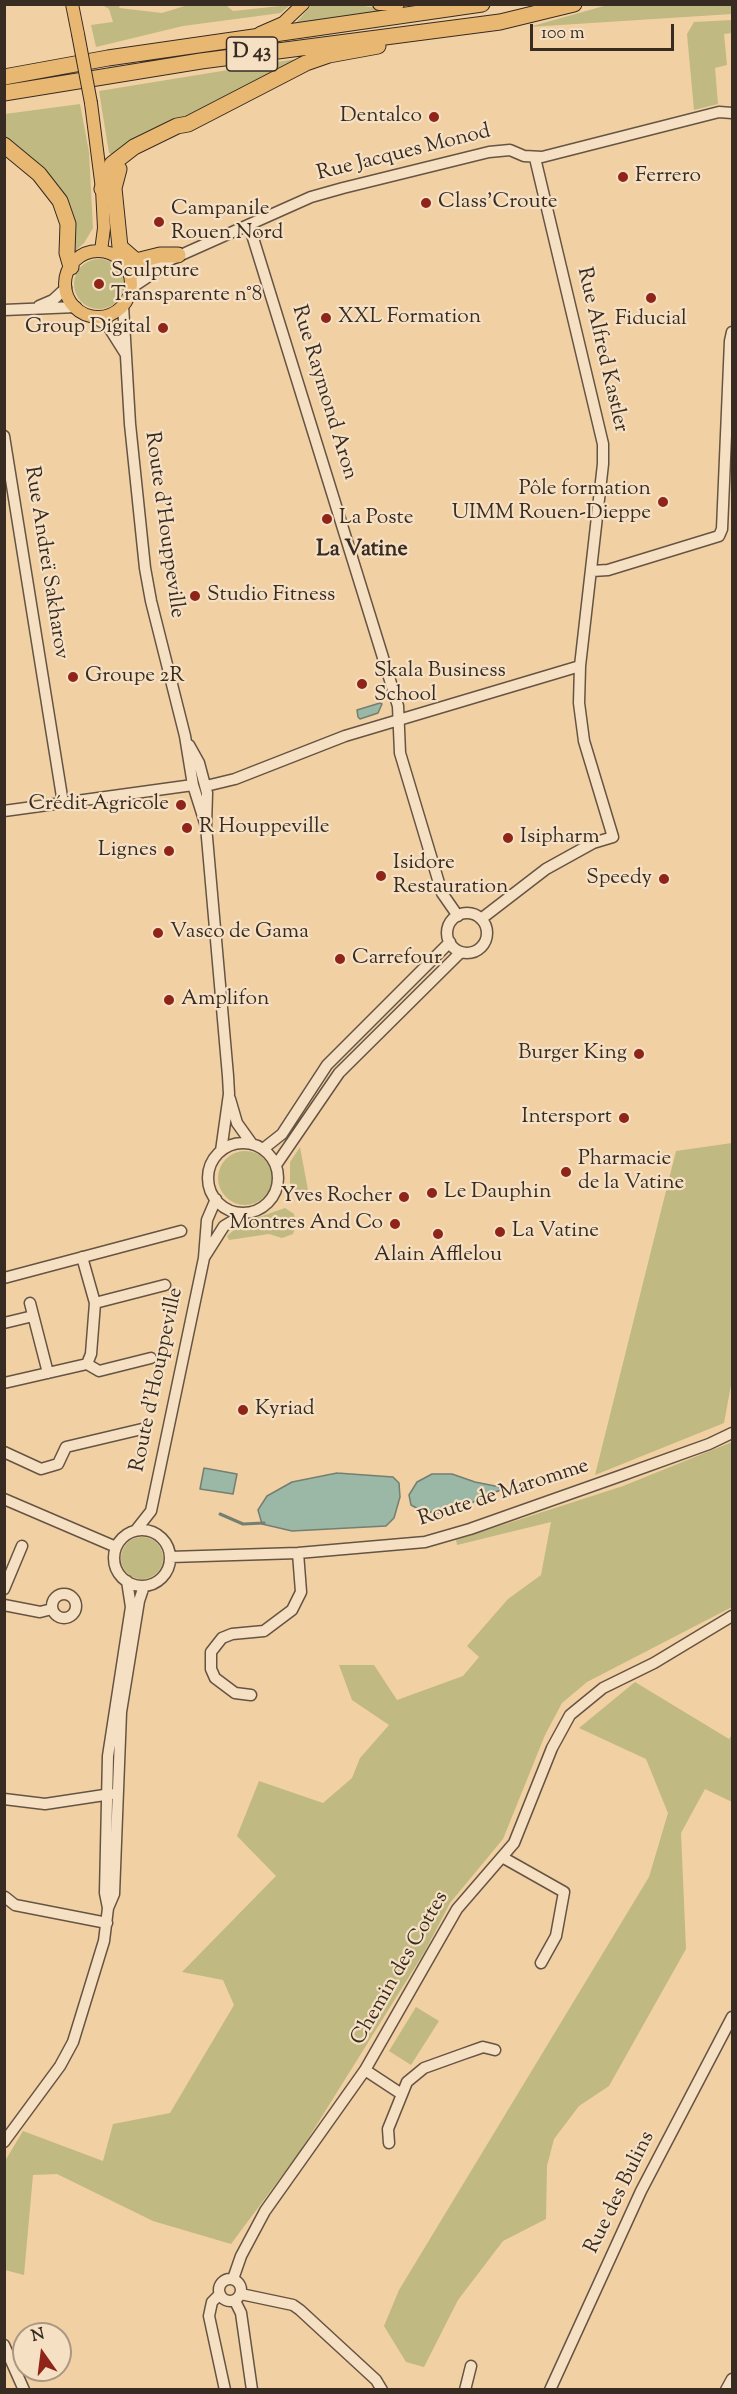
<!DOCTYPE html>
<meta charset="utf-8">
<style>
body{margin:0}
#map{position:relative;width:737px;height:2394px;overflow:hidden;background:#f1d0a4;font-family:"Sorts Mill Goudy",serif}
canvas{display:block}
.frame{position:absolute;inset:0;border:6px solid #372b22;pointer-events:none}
.north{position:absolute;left:12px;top:2322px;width:60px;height:60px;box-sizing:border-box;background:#f6e0c4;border:2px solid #aa9883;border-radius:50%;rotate:346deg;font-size:16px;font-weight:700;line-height:24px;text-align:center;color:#372b22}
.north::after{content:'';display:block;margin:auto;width:21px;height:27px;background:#8f2418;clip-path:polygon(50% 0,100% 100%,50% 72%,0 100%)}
.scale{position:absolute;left:530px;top:24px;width:144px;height:27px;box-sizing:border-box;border:3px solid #372b22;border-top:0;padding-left:8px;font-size:18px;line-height:21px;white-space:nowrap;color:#372b22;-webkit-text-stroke:4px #f6e0c4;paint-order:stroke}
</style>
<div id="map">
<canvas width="737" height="2394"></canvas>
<div class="frame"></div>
<div class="north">N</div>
<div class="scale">100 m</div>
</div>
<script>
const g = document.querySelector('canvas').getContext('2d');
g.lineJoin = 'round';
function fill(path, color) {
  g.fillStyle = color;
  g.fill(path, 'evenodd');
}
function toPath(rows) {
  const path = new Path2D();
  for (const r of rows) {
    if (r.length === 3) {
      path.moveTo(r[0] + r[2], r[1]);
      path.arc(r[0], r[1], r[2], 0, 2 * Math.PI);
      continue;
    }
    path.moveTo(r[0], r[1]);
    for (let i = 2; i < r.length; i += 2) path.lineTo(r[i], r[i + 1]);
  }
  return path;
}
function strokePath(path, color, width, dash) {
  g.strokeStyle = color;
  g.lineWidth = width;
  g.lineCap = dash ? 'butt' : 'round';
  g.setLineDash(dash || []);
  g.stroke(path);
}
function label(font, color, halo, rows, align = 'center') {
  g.font = font + ' "Sorts Mill Goudy",serif';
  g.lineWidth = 4.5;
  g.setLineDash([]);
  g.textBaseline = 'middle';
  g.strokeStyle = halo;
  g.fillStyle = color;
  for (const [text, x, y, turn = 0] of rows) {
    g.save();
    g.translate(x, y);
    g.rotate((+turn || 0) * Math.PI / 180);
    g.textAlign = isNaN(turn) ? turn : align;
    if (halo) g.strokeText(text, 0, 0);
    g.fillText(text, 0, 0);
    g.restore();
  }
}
const green = toPath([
 [611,4,732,5,732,14,529,27],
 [102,5,120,5,119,8,162,13,188,5,226,5,233,11,290,5,281,13,183,26,96,47,91,25,113,22,109,9],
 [312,5,356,5,393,10,293,26],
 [732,20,732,33,724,34,727,65,715,68,718,104,694,110,687,34,694,22],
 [302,58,118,157,109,153,99,91],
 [80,104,89,152,93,228,84,243,73,253,74,222,5,139,5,114],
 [99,284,25],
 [732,1143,732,1380,724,1423,595,1475,676,1151],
 [300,1147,310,1201,290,1186,290,1162],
 [245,1178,27],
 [285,1208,294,1214,296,1224,293,1234,282,1238,269,1234,229,1240,227,1236,242,1223],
 [732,1442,732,1607,587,1682,562,1703,545,1735,503,1839,450,1903,425,1951,301,2150,231,2244,153,2221,57,2174,33,2175,24,2275,5,2270,5,2161,23,2131,103,2161,113,2124,170,2113,234,2005,223,1980,182,1972,276,1876,237,1836,259,1781,323,1803,352,1778,360,1758,389,1725,352,1700,339,1665,374,1665,397,1700,463,1676,479,1657,467,1646,508,1599,541,1575,551,1522,457,1545,456,1540,623,1486],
 [142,1558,21],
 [635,1682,729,1739,732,1735,732,1802,705,1789,681,1833,686,1949,609,2086,579,2106,554,2139,547,2166,546,2219,503,2241,458,2300,424,2367,406,2362,384,2326,399,2290,649,1877,668,1813,646,1759,579,1728],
 [416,2007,439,2021,411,2065,389,2051]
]);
const water = toPath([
 [380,703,382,704,378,713,360,719,358,717,357,710,380,703],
 [204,1468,237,1474,233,1494,200,1489,204,1468],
 [337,1473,393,1477,399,1483,400,1497,394,1518,386,1526,292,1531,262,1524,258,1510,267,1496,292,1482,337,1473],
 [432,1474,452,1474,475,1482,505,1488,446,1514,422,1511,411,1505,409,1495,417,1482,432,1474]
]);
const stream = toPath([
 [220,1514,243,1524,264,1523]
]);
const minor = toPath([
 [249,225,398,706,400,753,442,893,458,916],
 [125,264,139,268,163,263,311,197,343,188,489,152,510,150,524,156,542,157,719,112,732,113],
 [131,288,158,270,163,263],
 [123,305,130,424,145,568,151,601,185,736,193,785,206,826],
 [39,306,53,300,66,288],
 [4,310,76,307],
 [92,316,108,326,125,353],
 [4,436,63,803],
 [592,571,608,570,719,536,722,529,730,341,732,332],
 [189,745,199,763,207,793,206,826,228,1076,229,1094,221,1151],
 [206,786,235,779,345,736,580,666],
 [4,811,193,785],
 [467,933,20],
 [481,919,546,869,593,843,613,837,584,741,579,703,580,666,603,464,603,444,535,158],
 [230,1099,237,1123,252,1144],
 [243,1178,35],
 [263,1149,282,1134,327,1065,450,942],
 [276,1165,339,1073,461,952],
 [205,1256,224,1226,246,1213],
 [4,1278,181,1231],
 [30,1303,48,1373],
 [95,1303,165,1285],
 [4,1323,33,1316],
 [87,1364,99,1371,151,1358],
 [4,1383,87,1364,91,1354,95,1303,82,1257],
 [4,1452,41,1469,58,1464,66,1447,142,1429],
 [4,1499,116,1547],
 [136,1530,151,1511,204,1258,207,1220,216,1199],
 [142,1558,28],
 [170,1557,298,1553,425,1542,470,1529,620,1476,709,1444,732,1433],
 [4,1589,22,1546],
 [64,1606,12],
 [4,1605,40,1612,52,1609],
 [251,1695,235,1693,215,1678,211,1669,211,1652,222,1638,232,1634,264,1631,292,1610,301,1592,298,1553],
 [4,1799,45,1804,111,1794],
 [502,1857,564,1892,556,1936,541,1963],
 [5,1897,15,1905,107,1923],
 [108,1908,105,1893,108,1756,131,1607,127,1581],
 [365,2070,400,2093],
 [4,2142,60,2066,73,2042,104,1941,108,1908,114,1894,121,1712,139,1601,144,1586],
 [389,2143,388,2129,407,2082,424,2068,463,2054,483,2047,495,2050],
 [230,2290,11],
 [233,2279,241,2256,265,2211,365,2070,457,1909,514,1843,552,1748,570,1715,603,1688,654,1663,732,1616],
 [220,2294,212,2302,209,2316,225,2390],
 [241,2294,293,2305,300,2310,376,2380,382,2390],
 [235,2301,241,2313,252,2390],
 [4,2345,24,2390],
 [465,2390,471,2366],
 [550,2390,641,2191,732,2017],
 [726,2390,732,2379]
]);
const major = toPath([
 [72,4,78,34],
 [379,4,398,4],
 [260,33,283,23,303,4],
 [91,103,102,189,104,228,101,251],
 [98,284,33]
]);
const highway = toPath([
 [4,77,108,58,482,4],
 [4,93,201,61,500,22,574,4],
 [4,145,39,174,60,201,68,224,67,253,71,267],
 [119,169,114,188,120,247,136,261,160,255,178,255],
 [102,189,112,164,134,147,177,126,188,124,306,63,329,55,378,46]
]);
const majorBridge = toPath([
 [78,34,91,103]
]);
const markers = [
 [434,117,6,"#8f2418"],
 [623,177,6,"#8f2418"],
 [426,203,6,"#8f2418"],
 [159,222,6,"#8f2418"],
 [99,284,6,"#8f2418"],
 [651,298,6,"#8f2418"],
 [326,318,6,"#8f2418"],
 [163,328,6,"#8f2418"],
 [663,502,6,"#8f2418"],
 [327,519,6,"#8f2418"],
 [195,596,6,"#8f2418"],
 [73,677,6,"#8f2418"],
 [362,684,6,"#8f2418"],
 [181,805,6,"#8f2418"],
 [187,828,6,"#8f2418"],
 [508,838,6,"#8f2418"],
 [169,851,6,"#8f2418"],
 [381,876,6,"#8f2418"],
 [664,879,6,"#8f2418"],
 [158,933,6,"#8f2418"],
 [340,959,6,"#8f2418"],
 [169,1000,6,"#8f2418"],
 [639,1054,6,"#8f2418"],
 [624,1118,6,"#8f2418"],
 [566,1172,6,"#8f2418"],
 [432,1193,6,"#8f2418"],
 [404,1197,6,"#8f2418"],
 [395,1224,6,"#8f2418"],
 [500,1232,6,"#8f2418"],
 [438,1234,6,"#8f2418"],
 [243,1410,6,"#8f2418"]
];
const shields = [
 [252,54,51]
];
const shieldNames = [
 ["D 43",252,54]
];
const poiNames = [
 ["Dentalco",422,117,"right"],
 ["Ferrero",635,177],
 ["Class'Croute",438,203],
 ["Campanile",171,210],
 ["Rouen Nord",171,234],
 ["Sculpture",111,272],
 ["Transparente n°8",111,296],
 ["XXL Formation",338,318],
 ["Fiducial",651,320,"center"],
 ["Group Digital",151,328,"right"],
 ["Pôle formation",651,490,"right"],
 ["UIMM Rouen-Dieppe",651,514,"right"],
 ["La Poste",339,519],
 ["Studio Fitness",207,596],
 ["Skala Business",374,672],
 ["School",374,696],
 ["Groupe 2R",85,677],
 ["Crédit Agricole",169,805,"right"],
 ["R Houppeville",199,828],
 ["Isipharm",520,838],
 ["Lignes",157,851,"right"],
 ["Isidore",393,864],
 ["Restauration",393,888],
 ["Speedy",652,879,"right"],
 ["Vasco de Gama",170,933],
 ["Carrefour",352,959],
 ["Amplifon",181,1000],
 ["Burger King",627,1054,"right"],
 ["Intersport",612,1118,"right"],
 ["Pharmacie",578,1160],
 ["de la Vatine",578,1184],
 ["Le Dauphin",444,1193],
 ["Yves Rocher",392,1197,"right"],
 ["Montres And Co",383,1224,"right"],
 ["La Vatine",512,1232],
 ["Alain Afflelou",438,1256,"center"],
 ["Kyriad",255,1410]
];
const streetNames = [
 ["Rue Jacques Monod",404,154,-14],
 ["Rue Alfred Kastler",601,350,77],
 ["Rue Raymond Aron",323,393,73],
 ["Route d'Houppeville",163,525,82],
 ["Rue Andreï Sakharov",45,563,81],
 ["Route d'Houppeville",158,1380,-78],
 ["Route de Maromme",504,1494,-18],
 ["Chemin des Cottes",401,1969,-60],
 ["Rue des Bulins",621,2193,-64]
];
const neighbourhoodNames = [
 ["La Vatine",362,551]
];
fill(green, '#c0b981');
fill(water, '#9bb7a6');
strokePath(water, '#737f71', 1.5);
strokePath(stream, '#737f71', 3);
strokePath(minor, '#665442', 13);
strokePath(major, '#372b22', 14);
strokePath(highway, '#372b22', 17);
strokePath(minor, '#f6e0c4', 10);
strokePath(major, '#e8b872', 12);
strokePath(highway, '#e8b872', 15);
strokePath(majorBridge, '#372b22', 14, []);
strokePath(majorBridge, '#e8b872', 12);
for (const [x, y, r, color] of markers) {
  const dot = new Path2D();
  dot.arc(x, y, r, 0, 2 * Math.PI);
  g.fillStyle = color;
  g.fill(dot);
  strokePath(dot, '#f6e0c4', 2);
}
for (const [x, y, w] of shields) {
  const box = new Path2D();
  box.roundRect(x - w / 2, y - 17, w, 34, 4.5);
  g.fillStyle = '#f6e0c4';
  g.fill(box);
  strokePath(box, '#372b22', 1.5);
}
label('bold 20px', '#372b22', null, shieldNames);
label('21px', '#372b22', '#f6e0c4', poiNames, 'left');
label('21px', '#372b22', '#f6e0c4', streetNames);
label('bold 22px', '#372b22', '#f6e0c4', neighbourhoodNames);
</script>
